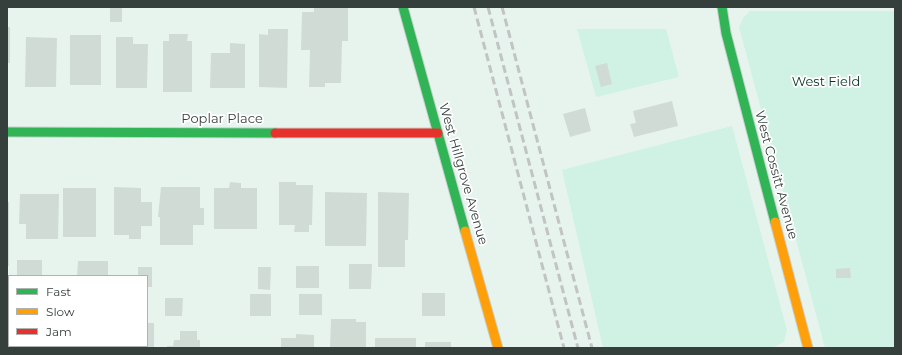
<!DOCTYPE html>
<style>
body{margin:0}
#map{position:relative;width:902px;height:355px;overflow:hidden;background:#e7f4ee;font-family:Montserrat,sans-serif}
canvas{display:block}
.frame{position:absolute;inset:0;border:8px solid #353f3b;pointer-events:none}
.legend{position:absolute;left:8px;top:275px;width:140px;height:72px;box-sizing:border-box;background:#fff;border:1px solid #aeb2b1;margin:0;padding:5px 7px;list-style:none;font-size:12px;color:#353f3b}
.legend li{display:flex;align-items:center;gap:8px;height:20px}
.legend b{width:20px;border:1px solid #aeb2b1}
</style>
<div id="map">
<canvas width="902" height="355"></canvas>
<div class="frame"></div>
<ul class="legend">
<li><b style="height:5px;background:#30b455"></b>Fast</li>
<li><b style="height:5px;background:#ff9f0a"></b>Slow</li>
<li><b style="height:5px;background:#e5322d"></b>Jam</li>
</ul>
</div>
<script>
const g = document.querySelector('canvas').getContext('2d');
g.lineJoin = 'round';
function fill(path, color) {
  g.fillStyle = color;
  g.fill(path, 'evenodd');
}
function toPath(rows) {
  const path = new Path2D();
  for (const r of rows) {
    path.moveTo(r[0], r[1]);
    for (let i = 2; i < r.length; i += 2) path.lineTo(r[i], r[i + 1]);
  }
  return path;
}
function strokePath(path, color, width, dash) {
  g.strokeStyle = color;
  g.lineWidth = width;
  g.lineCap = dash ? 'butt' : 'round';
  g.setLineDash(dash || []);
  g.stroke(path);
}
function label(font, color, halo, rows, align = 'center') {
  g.font = font + ' Montserrat,sans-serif';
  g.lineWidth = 3.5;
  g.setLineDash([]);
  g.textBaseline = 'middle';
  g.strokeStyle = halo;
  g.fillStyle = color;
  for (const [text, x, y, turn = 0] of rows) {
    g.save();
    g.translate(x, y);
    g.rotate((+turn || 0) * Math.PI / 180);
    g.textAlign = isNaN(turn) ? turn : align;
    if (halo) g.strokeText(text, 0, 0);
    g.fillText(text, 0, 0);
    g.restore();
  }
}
const green = toPath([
 [750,11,895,11,895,348,825,348,739,27,743,18],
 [577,29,666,29,679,77,596,97],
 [732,126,787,330,784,342,772,348,603,348,562,170]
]);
const building = toPath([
 [110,7,122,7,122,22,110,22],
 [314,7,348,7,348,41,342,41,341,83,325,83,325,87,309,87,310,50,301,50,302,12,314,12],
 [7,27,10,27,10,63,7,63],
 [268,29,288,29,287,88,259,87,259,34,268,35],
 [169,34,188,34,187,41,192,41,192,92,163,92,163,41,169,41],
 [70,35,101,35,101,85,70,85],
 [26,37,57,38,56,87,25,87],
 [116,37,133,37,133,44,148,44,147,88,116,88],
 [230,43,245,44,245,88,210,88,211,53,230,53],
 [607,63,612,84,601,87,595,66],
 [672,101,678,126,634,137,630,124,636,123,633,111],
 [585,108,591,131,570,137,563,114],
 [230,182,241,183,241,188,257,188,257,229,214,229,214,188,229,188],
 [279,182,296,182,296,185,313,185,312,225,309,225,309,232,294,232,295,225,279,225],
 [114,187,141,188,141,202,152,202,152,226,141,226,141,239,129,239,129,235,114,235],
 [161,187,200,187,200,208,204,208,204,225,193,225,193,245,160,245,160,217,158,217],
 [63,188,96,188,96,237,63,237],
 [325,192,367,193,366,246,325,246],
 [378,192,409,193,408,240,405,240,405,267,378,267],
 [20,194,59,194,58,239,26,239,26,224,19,224],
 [7,202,9,202,9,266,7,266],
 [17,260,42,260,42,276,17,276],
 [78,261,108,261,108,276,77,276],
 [349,264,372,264,371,289,349,289],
 [296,266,319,266,319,288,296,288],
 [138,267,152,267,152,287,147,287,147,276,138,276],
 [258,267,271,267,270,290,258,289],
 [850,268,851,278,836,278,836,269],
 [7,291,9,291,9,314,7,314],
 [422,293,445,293,445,316,422,316],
 [250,294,271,294,271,316,250,316],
 [299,294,322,294,322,315,299,315],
 [165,298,183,298,182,316,165,316],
 [331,319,356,319,356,322,366,322,366,348,330,348],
 [147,323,154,323,154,348,113,348,113,346,147,346],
 [180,331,197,331,197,340,200,340,200,347,204,348,167,348,167,346,173,346,174,340,180,340],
 [296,334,314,335,314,348,281,348,281,338,296,338],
 [375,338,416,338,416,348,375,348],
 [425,342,451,342,451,348,425,348],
 [28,346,55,346,55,348,28,348],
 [69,346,101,346,101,348,69,348]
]);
const fast = toPath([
 [403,7,465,231],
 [722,7,726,33,775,222],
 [7,132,275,133]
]);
const slow = toPath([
 [775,222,808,348],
 [465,231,498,348]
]);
const jam = toPath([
 [275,133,438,133]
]);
const rail = toPath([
 [474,7,564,348],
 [488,7,578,348],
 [502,7,592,348]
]);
const parkNames = [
 ["West Field",826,82]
];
const streetNames = [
 ["Poplar Place",222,119],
 ["West Hillgrove Avenue",463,174,74],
 ["West Cossitt Avenue",776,175,75]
];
fill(green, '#cff2e4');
fill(building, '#d1dbd6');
strokePath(fast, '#c6d0cc', 11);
strokePath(slow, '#c6d0cc', 11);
strokePath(jam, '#c6d0cc', 11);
strokePath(fast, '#30b455', 9);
strokePath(slow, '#ff9f0a', 9);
strokePath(jam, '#e5322d', 9);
strokePath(rail, '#c2c4c4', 3, [8, 4]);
label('13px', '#083325', '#fff', parkNames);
label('13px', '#353f3b', '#fff', streetNames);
</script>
